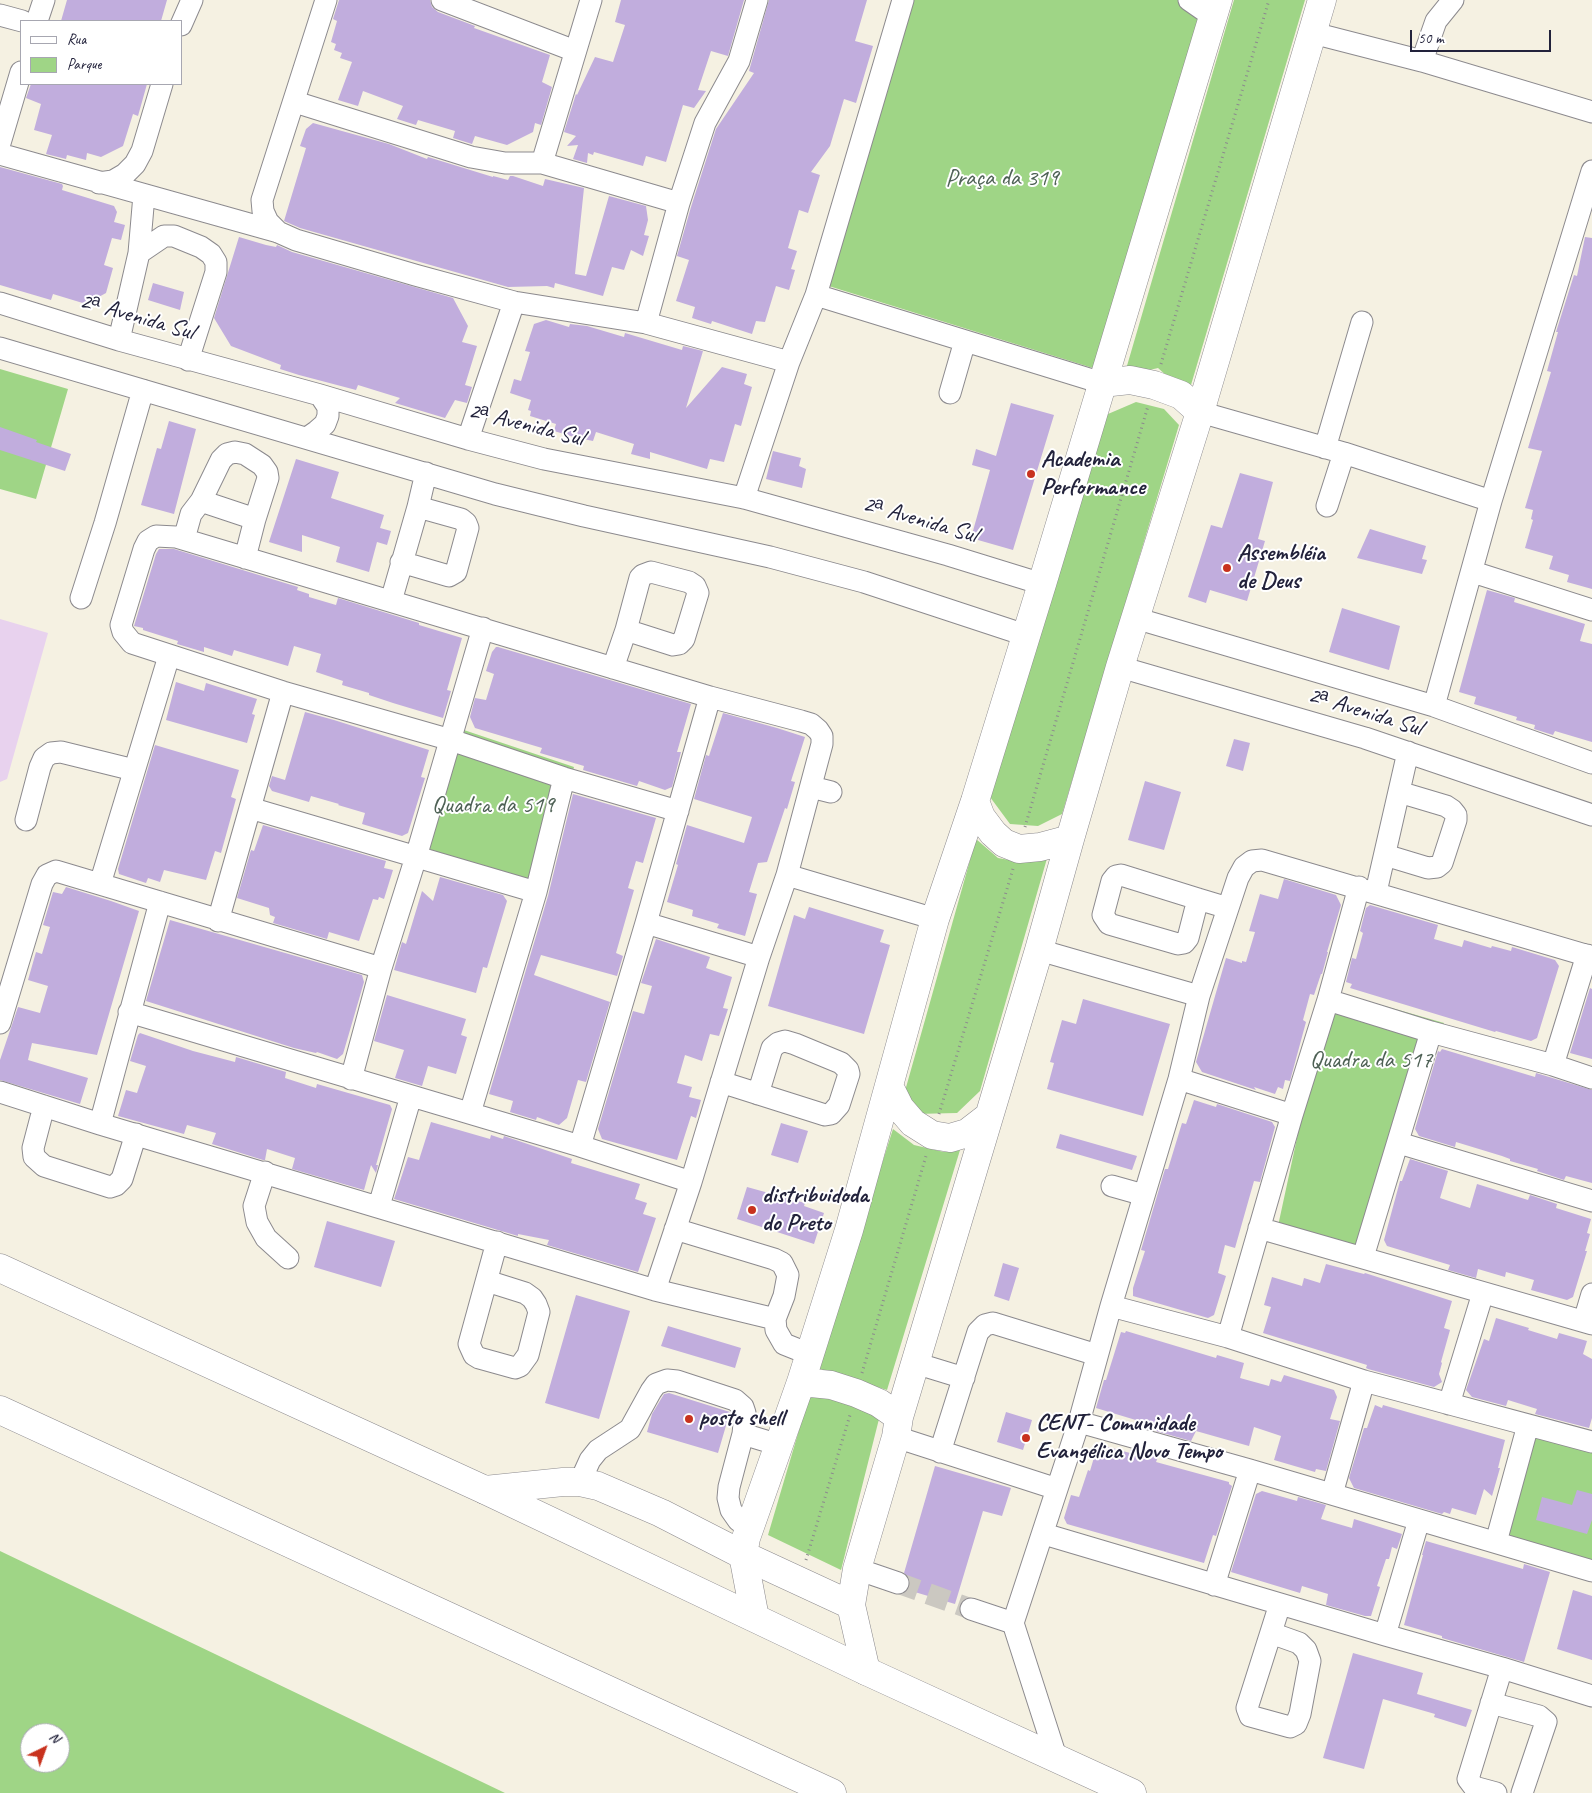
<!DOCTYPE html>
<meta charset="utf-8">
<style>
body{margin:0}
#map{position:relative;width:1592px;height:1793px;overflow:hidden;background:#f5f1e2;font-family:Caveat,sans-serif}
canvas{display:block}
.legend{position:absolute;left:20px;top:20px;width:162px;height:65px;box-sizing:border-box;background:#fff;border:1px solid #a7a7b1;margin:0;padding:6px 9px;list-style:none;font-size:15px;color:#22223b}
.legend li{display:flex;align-items:center;gap:10px;height:25px}
.legend b{width:25px;border:1px solid #a7a7b1}
.north{position:absolute;left:20px;top:1723px;width:50px;height:50px;box-sizing:border-box;background:#fff;border:1px solid #a7a7b1;border-radius:50%;rotate:42deg;font-size:14px;font-weight:700;line-height:20px;text-align:center;color:#22223b}
.north::after{content:'';display:block;margin:auto;width:18px;height:22px;background:#c8321e;clip-path:polygon(50% 0,100% 100%,50% 72%,0 100%)}
.scale{position:absolute;left:1410px;top:30px;width:141px;height:22px;box-sizing:border-box;border:2px solid #22223b;border-top:0;padding-left:6px;font-size:15px;line-height:18px;white-space:nowrap;color:#22223b;-webkit-text-stroke:4px #fff;paint-order:stroke}
</style>
<div id="map">
<canvas width="1592" height="1793"></canvas>
<ul class="legend">
<li><b style="height:6px;background:#fff"></b>Rua</li>
<li><b style="height:14px;background:#9fd586"></b>Parque</li>
</ul>
<div class="north">N</div>
<div class="scale">50 m</div>
</div>
<script>
const g = document.querySelector('canvas').getContext('2d');
g.lineJoin = 'round';
function fill(path, color) {
  g.fillStyle = color;
  g.fill(path, 'evenodd');
}
function toPath(rows) {
  const path = new Path2D();
  for (const r of rows) {
    path.moveTo(r[0], r[1]);
    for (let i = 2; i < r.length; i += 2) path.lineTo(r[i], r[i + 1]);
  }
  return path;
}
function strokePath(path, color, width, dash) {
  g.strokeStyle = color;
  g.lineWidth = width;
  g.lineCap = dash ? 'butt' : 'round';
  g.setLineDash(dash || []);
  g.stroke(path);
}
function label(font, color, halo, rows, align = 'center') {
  g.font = font + ' Caveat,sans-serif';
  g.lineWidth = 4;
  g.setLineDash([]);
  g.textBaseline = 'middle';
  g.strokeStyle = halo;
  g.fillStyle = color;
  for (const [text, x, y, turn = 0] of rows) {
    g.save();
    g.translate(x, y);
    g.rotate((+turn || 0) * Math.PI / 180);
    g.textAlign = isNaN(turn) ? turn : align;
    if (halo) g.strokeText(text, 0, 0);
    g.fillText(text, 0, 0);
    g.restore();
  }
}
const built = toPath([
 [0,619,48,633,7,779,0,782]
]);
const green = toPath([
 [905,0,1208,0,1096,369,819,283],
 [1234,0,1305,0,1188,395,1158,368,1124,376],
 [0,369,68,389,36,499,0,489],
 [1136,402,1164,409,1179,425,1062,814,1038,826,1010,824,990,797,1101,417],
 [452,726,574,767,540,884,414,848],
 [976,839,998,858,1025,863,1050,848,980,1091,957,1113,915,1114,905,1091],
 [1329,990,1444,1023,1368,1251,1278,1226],
 [893,1129,914,1145,944,1152,960,1150,887,1390,817,1368],
 [810,1393,880,1415,841,1570,768,1535],
 [1530,1429,1592,1445,1592,1561,1501,1534],
 [0,1551,505,1793,0,1793],
 [30,1733,60,1733,60,1763,30,1763]
]);
const building = toPath([
 [67,0,167,0,161,21,61,21],
 [339,0,430,0,432,7,438,12,475,26,474,28,550,55,542,82,552,87,541,125,535,123,533,132,507,145,475,136,472,144,453,138,455,131,418,120,416,125,397,119,403,106,363,91,358,106,338,100,352,62,340,58,342,53,334,50,336,44,331,42,337,21,333,19],
 [621,0,744,0,728,56,711,51,698,90,706,91,694,108,683,105,666,162,646,156,643,166,594,152,593,155,588,153,587,163,573,159,578,145,567,146,576,136,564,132,576,94,577,95,595,57,613,62,625,25,615,22],
 [769,0,867,0,855,41,873,46,856,103,844,99,830,146,811,172,820,175,808,213,799,210,788,248,797,251,791,269,795,270,789,290,776,286,765,322,756,321,752,334,712,321,711,324,692,318,695,307,676,301,689,260,677,256,691,207,716,129,754,73,749,71],
 [31,84,147,84,138,116,133,114,123,146,101,157,87,153,86,160,67,155,66,159,46,154,52,135,34,130,41,104,26,98],
 [313,123,389,144,427,159,428,157,493,177,493,176,508,180,510,176,513,176,543,186,545,179,584,188,575,274,586,276,609,196,646,206,648,220,644,235,649,236,643,256,631,250,624,270,612,267,603,296,555,283,554,288,547,286,508,287,300,228,284,221,306,148,300,146,306,129],
 [0,167,62,184,63,186,62,190,114,206,117,212,114,222,125,225,121,240,112,238,104,265,113,268,106,293,86,304,53,294,51,300,0,285],
 [239,237,266,245,276,247,277,245,292,252,453,298,468,326,462,342,477,346,465,385,472,387,467,403,455,400,445,418,395,403,400,398,358,385,356,390,299,375,280,369,281,365,231,346,214,318],
 [1585,237,1592,238,1592,589,1567,582,1569,575,1549,569,1553,556,1525,548,1533,520,1531,519,1533,510,1525,508,1542,451,1528,448,1551,372,1547,371,1558,332,1556,332,1574,275,1577,276],
 [153,283,184,292,180,310,148,300],
 [546,320,569,327,570,324,587,326,624,337,625,333,682,350,683,346,703,351,686,408,722,367,747,374,744,384,752,387,741,426,735,424,724,462,710,459,707,469,650,452,650,459,631,454,634,444,596,432,593,441,574,437,554,431,556,424,530,416,531,411,528,410,531,400,510,393,514,379,521,381,530,352,525,351,534,324],
 [1011,403,1054,415,1013,550,971,538,990,470,972,465,976,449,996,456],
 [169,421,196,429,174,514,141,505,157,448,161,449],
 [0,427,37,440,36,442,71,454,65,471,0,450],
 [773,451,801,458,799,466,806,469,802,488,766,479],
 [296,459,339,472,331,498,384,515,380,528,391,531,387,545,377,542,369,572,336,562,340,547,302,535,302,552,269,542],
 [1240,473,1273,482,1258,539,1265,541,1247,601,1210,590,1206,603,1188,597,1211,525,1222,528],
 [1370,529,1426,546,1422,559,1427,560,1422,574,1357,558],
 [159,549,174,549,298,587,297,590,309,594,309,597,336,605,338,598,419,623,419,625,462,638,447,690,451,691,443,718,393,703,369,695,369,693,342,685,343,681,316,672,321,654,294,646,288,666,234,650,232,656,204,647,204,652,177,644,178,641,143,630,143,628,134,626,156,554],
 [1487,590,1515,598,1514,602,1585,624,1580,641,1592,644,1592,742,1555,731,1553,735,1534,729,1535,725,1516,720,1517,717,1474,704,1476,697,1459,692],
 [1342,608,1400,626,1389,670,1329,652],
 [496,647,498,647,691,704,677,752,681,752,672,787,665,790,639,781,637,786,583,770,584,766,540,753,542,748,475,728,470,717,475,698,486,700,494,674,486,671,492,652],
 [176,682,204,691,206,683,257,699,252,714,255,715,247,743,166,720],
 [305,712,334,720,429,750,421,777,425,778,408,833,402,836,362,824,365,813,338,805,339,804,311,796,309,802,272,791,269,786,272,776,285,780],
 [723,713,777,728,805,737,791,781,795,782,787,809,785,808,767,862,758,863,749,892,757,894,745,936,717,928,719,924,692,916,693,910,667,902,678,865,676,864,687,825,744,843,752,817,694,799,706,755,709,756],
 [1234,739,1250,743,1243,771,1226,766],
 [155,745,239,770,231,797,236,799,221,853,215,851,206,880,164,870,160,882,148,878,146,883,119,874,118,869],
 [1145,781,1181,792,1164,850,1128,840],
 [573,794,656,818,643,863,636,861,628,888,634,890,616,953,623,956,617,976,541,955,534,975,610,1002,586,1082,578,1080,567,1118,559,1125,537,1117,536,1120,510,1112,513,1101,489,1094,548,896],
 [263,825,386,861,384,868,393,870,384,899,379,897,378,900,373,899,359,941,329,932,327,939,273,923,275,917,270,915,269,908,237,898,251,850,254,851],
 [440,877,503,895,507,901,487,968,483,967,476,993,394,970,402,942,406,944,422,891,433,901],
 [1284,879,1336,895,1341,905,1327,952,1328,952,1322,974,1321,974,1314,995,1310,994,1303,1020,1306,1022,1290,1081,1285,1080,1283,1089,1278,1087,1275,1094,1254,1087,1256,1090,1202,1072,1196,1062,1226,958,1242,963,1242,961,1246,962,1255,932,1249,931,1260,894,1278,899],
 [66,887,111,901,139,911,97,1055,32,1043,28,1060,88,1078,80,1104,0,1080,0,1060,18,1007,40,1013,48,986,28,980,36,952,42,954,50,927,43,925,53,892,62,894],
 [1370,905,1438,925,1434,939,1462,947,1464,940,1491,948,1492,946,1511,951,1512,947,1555,960,1559,966,1537,1038,1531,1041,1496,1031,1495,1032,1350,988,1352,984,1346,982,1352,958,1356,959,1363,933,1360,931,1366,908],
 [809,907,884,930,880,942,890,945,864,1034,768,1006,794,915,805,919],
 [170,920,362,975,364,982,343,1054,337,1059,317,1052,316,1053,294,1048,146,1001],
 [656,939,710,957,706,968,732,977,723,1008,728,1009,719,1036,710,1034,702,1061,685,1055,677,1083,692,1087,689,1097,701,1100,696,1118,691,1116,677,1160,602,1139,598,1129,633,1011,644,1014,652,986,641,983],
 [1590,988,1592,989,1592,1059,1570,1053],
 [387,995,466,1019,461,1035,467,1037,456,1074,428,1066,422,1086,395,1078,404,1050,374,1041],
 [1083,999,1170,1024,1143,1116,1047,1089,1054,1063,1050,1062,1062,1020,1076,1024],
 [140,1033,193,1051,235,1062,236,1057,286,1072,285,1078,316,1088,317,1084,390,1105,392,1109,376,1165,378,1165,376,1173,371,1165,364,1190,292,1169,295,1158,267,1149,265,1160,263,1160,212,1144,216,1133,187,1125,184,1134,118,1116,126,1090,137,1093,146,1066,130,1061,138,1035],
 [1442,1049,1535,1077,1536,1073,1592,1090,1592,1183,1566,1176,1564,1180,1537,1171,1538,1169,1510,1161,1510,1159,1502,1156,1456,1142,1455,1147,1419,1136,1415,1129,1438,1051,1440,1052],
 [1194,1100,1216,1107,1217,1104,1272,1122,1275,1127,1260,1182,1254,1181,1235,1248,1225,1245,1218,1273,1226,1276,1214,1315,1208,1318,1133,1296,1133,1288,1145,1251,1141,1250,1165,1169,1168,1169,1182,1123,1186,1124],
 [431,1122,490,1139,491,1135,503,1139,504,1136,572,1159,571,1163,640,1184,635,1199,647,1203,643,1214,656,1218,638,1272,547,1245,549,1240,518,1234,518,1236,394,1199,408,1157,419,1160],
 [781,1123,808,1131,798,1163,771,1155],
 [1060,1134,1137,1156,1132,1170,1056,1148],
 [1410,1159,1448,1171,1440,1198,1470,1208,1477,1184,1528,1200,1530,1195,1557,1204,1556,1208,1591,1219,1587,1233,1590,1234,1585,1251,1587,1251,1573,1297,1567,1300,1531,1290,1534,1280,1506,1272,1505,1277,1478,1269,1476,1278,1448,1270,1450,1265,1387,1246,1384,1240,1400,1181,1402,1181],
 [747,1187,805,1203,804,1206,824,1213,814,1244,737,1219],
 [327,1221,395,1241,381,1287,314,1267],
 [1003,1263,1019,1268,1009,1301,994,1296],
 [1326,1264,1364,1274,1365,1273,1452,1301,1444,1328,1450,1330,1441,1362,1442,1363,1439,1374,1442,1382,1434,1387,1368,1369,1366,1368,1367,1365,1263,1333,1271,1307,1264,1305,1272,1277,1302,1286,1304,1278,1320,1283],
 [576,1295,630,1311,599,1419,545,1403],
 [1496,1318,1529,1328,1528,1330,1557,1339,1559,1333,1587,1341,1583,1354,1592,1359,1592,1418,1589,1428,1535,1414,1537,1409,1508,1400,1506,1406,1472,1397,1466,1390,1484,1339,1489,1341],
 [668,1326,741,1348,735,1368,661,1346],
 [1126,1331,1216,1358,1217,1355,1244,1363,1240,1378,1269,1386,1271,1379,1281,1382,1284,1375,1334,1390,1337,1397,1330,1419,1340,1421,1326,1471,1316,1469,1315,1472,1274,1460,1281,1436,1254,1427,1249,1446,1196,1431,1191,1441,1138,1426,1139,1421,1096,1408,1104,1380,1106,1380,1121,1332,1125,1333],
 [669,1393,730,1412,718,1453,647,1432,652,1414,664,1394],
 [1375,1405,1382,1408,1383,1405,1505,1440,1498,1468,1500,1468,1492,1496,1484,1489,1476,1515,1452,1508,1450,1514,1444,1512,1442,1514,1354,1488,1349,1478,1364,1428,1367,1428],
 [1006,1412,1032,1420,1023,1450,997,1442],
 [1098,1444,1130,1453,1131,1449,1158,1457,1156,1462,1229,1482,1229,1484,1232,1486,1216,1536,1213,1535,1204,1563,1067,1524,1064,1518,1071,1495,1079,1497,1088,1470,1090,1471],
 [935,1466,1011,1488,1002,1516,983,1511,955,1604,908,1590,910,1580,904,1573],
 [1577,1490,1592,1494,1592,1520,1587,1534,1536,1520,1542,1497,1572,1505],
 [1262,1491,1297,1501,1298,1497,1326,1505,1321,1519,1352,1528,1354,1519,1402,1534,1397,1549,1392,1547,1389,1559,1386,1559,1377,1586,1380,1587,1371,1616,1365,1616,1326,1605,1328,1594,1302,1586,1300,1593,1231,1572,1256,1494],
 [1426,1541,1523,1569,1524,1564,1550,1572,1524,1662,1442,1638,1442,1636,1404,1625,1423,1555,1422,1555],
 [1573,1590,1592,1596,1592,1660,1557,1649],
 [1353,1653,1423,1673,1417,1694,1472,1710,1466,1727,1434,1717,1435,1714,1383,1699,1364,1769,1323,1758]
]);
const minorTunnel = toPath([
 [898,1583,971,1609]
]);
const path = toPath([
 [1161,364,1269,0],
 [1025,827,1148,406],
 [939,1114,1013,869],
 [862,1373,926,1156],
 [806,1560,850,1415]
]);
const minor = toPath([
 [442,0,575,51],
 [1189,0,1212,16],
 [0,15,22,21],
 [37,21,44,0],
 [181,25,192,0],
 [1313,33,1422,61,1592,112],
 [1422,61,1436,21,1453,0],
 [295,102,471,157,505,163,542,163,679,203],
 [0,143,21,72],
 [0,154,278,232,296,240,415,275,514,302,646,323,789,362],
 [542,163,591,0],
 [99,183,113,181,125,174,135,164,142,151,162,84],
 [278,232,268,222,263,211,262,200,326,0],
 [139,253,164,236,174,236,201,247,211,254,216,262,216,272,188,360],
 [816,295,1102,383],
 [0,303,119,340,320,395,468,439,544,459,744,498,948,555,1042,584],
 [646,323,679,203,705,123,739,61,757,0],
 [119,340,139,253,144,195],
 [0,348,495,494,584,516,770,557,864,582,1025,635],
 [950,393,965,341],
 [1200,412,1344,453,1491,501],
 [307,438,317,431,325,424,328,416,328,407,320,395],
 [468,439,514,302],
 [1325,448,1362,322],
 [744,498,789,362,816,295,903,0],
 [1327,506,1344,453],
 [184,539,191,514,201,501,221,460,227,454,235,452,245,454,262,465,267,472,268,478,255,519,201,501],
 [245,558,255,519],
 [401,562,449,576,456,572,468,528,466,523,461,519,418,507],
 [1473,572,1592,610],
 [81,598,105,523,143,390],
 [391,601,418,507,426,473],
 [1135,618,1434,706,1592,763],
 [1120,667,1365,738,1592,815],
 [613,668,626,630,640,578,643,575,651,572,689,582,695,586,698,593,684,639,679,644,673,645,626,630],
 [1434,706,1491,501,1592,171],
 [811,787,831,792],
 [250,808,536,892],
 [26,820,40,767,44,758,51,753,61,752,134,770],
 [1385,855,1428,868,1437,867,1442,863,1456,820,1456,815,1452,810,1446,806,1399,792],
 [787,875,935,919],
 [100,884,169,656],
 [1376,892,1408,752],
 [1198,899,1188,938,1184,943,1178,944,1109,924,1103,915,1112,881,1116,876,1121,875,1198,899,1228,908],
 [218,921,283,692],
 [646,923,759,957],
 [1039,950,1199,996],
 [1328,1000,1431,1032,1553,1065,1592,1078],
 [129,1012,580,1146,691,1182],
 [0,1023,42,884,47,875,56,871,381,968],
 [1553,1065,1587,955],
 [351,1079,381,968,416,857,483,628],
 [1179,1079,1292,1115],
 [721,1082,825,1115,831,1114,839,1105,849,1074,848,1070,841,1063,795,1044,785,1041,778,1043,772,1048,758,1094],
 [0,1092,100,1124,655,1290,775,1319],
 [44,1106,33,1148,34,1157,44,1166,110,1187,116,1185,122,1179,136,1134],
 [470,1113,536,892,564,778],
 [100,1124,160,902],
 [1399,1143,1592,1201],
 [580,1146,646,923,710,697],
 [265,1172,254,1206,257,1222,266,1238,288,1258],
 [1112,1186,1144,1195],
 [379,1206,411,1096],
 [1259,1228,1592,1324],
 [675,1229,774,1259,782,1263,788,1275,784,1296,775,1319,776,1330,784,1344,809,1354],
 [1363,1257,1431,1032],
 [487,1281,525,1293,532,1298,536,1304,539,1312,528,1355,520,1366,515,1368,479,1358,474,1355,469,1344,497,1242],
 [655,1290,691,1182,759,957,787,875,822,744,822,736,818,730,811,724,801,721,710,697,176,537,156,536,148,541,144,549,121,625,123,632,132,643,283,692,451,740,564,778,678,811],
 [1111,1306,1228,1337,1364,1381,1592,1442],
 [1584,1321,1592,1294],
 [1228,1337,1292,1115,1328,1000,1359,887],
 [915,1363,964,1378],
 [1449,1404,1483,1293],
 [1079,1422,1250,1470,1592,1571],
 [743,1434,779,1445],
 [896,1437,1057,1489],
 [940,1452,978,1332,985,1325,993,1323,1097,1355],
 [580,1482,590,1460,598,1450,630,1429,651,1391,656,1384,667,1380,677,1381,735,1400,743,1407,745,1413,743,1434,729,1487,728,1498,731,1510,738,1520,750,1529],
 [1332,1494,1364,1381],
 [1044,1534,1385,1635,1502,1668,1592,1696],
 [1496,1542,1528,1425],
 [857,1569,898,1583],
 [1214,1585,1250,1470],
 [971,1609,1013,1623],
 [1271,1633,1299,1643,1306,1650,1310,1661,1300,1714,1296,1724,1290,1727,1250,1716,1247,1708,1280,1604],
 [1385,1635,1419,1520],
 [1491,1703,1539,1716,1546,1722,1522,1793],
 [1056,1757,1013,1623,1079,1422,1111,1306,1179,1079,1199,996,1238,878,1244,867,1252,861,1262,860,1592,957],
 [1496,1793,1474,1787,1468,1779,1502,1668]
]);
const major = toPath([
 [1102,383,1130,380,1154,385,1181,395,1200,412],
 [975,801,981,817,993,833,1004,843,1019,849,1040,847,1070,839],
 [890,1088,900,1108,913,1123,932,1135,950,1138,967,1133,989,1116],
 [801,1382,831,1385,856,1393,879,1403,899,1417],
 [485,1490,563,1482,580,1482,598,1486,661,1513,743,1555,851,1605],
 [743,1555,746,1538,801,1382,849,1230,935,919,975,801,1042,584,1218,0],
 [866,1671,851,1605,857,1569,896,1437,899,1417,1039,950,1070,839,1120,667,1200,412,1322,0]
]);
const highway = toPath([
 [0,1268,485,1490,866,1671,1132,1793],
 [0,1410,832,1793],
 [743,1555,755,1618]
]);
const markers = [
 [1031,474,5,"#c8321e"],
 [1227,568,5,"#c8321e"],
 [752,1210,5,"#c8321e"],
 [689,1419,5,"#c8321e"],
 [1026,1438,5,"#c8321e"]
];
const parkNames = [
 ["Praça da 319",1002,179],
 ["Quadra da 519",493,806],
 ["Quadra da 517",1371,1061]
];
const streetNames = [
 ["2ᵃ Avenida Sul",137,317,16],
 ["2ᵃ Avenida Sul",526,425,14],
 ["2ᵃ Avenida Sul",920,520,16],
 ["2ᵃ Avenida Sul",1365,712,17]
];
const poiNames = [
 ["Academia",1041,460],
 ["Performance",1041,488],
 ["Assembléia",1237,554],
 ["de Deus",1237,582],
 ["distribuidoda",762,1196],
 ["do Preto",762,1224],
 ["posto shell",699,1419],
 ["CENT- Comunidade",1036,1424],
 ["Evangélica Novo Tempo",1036,1452]
];
fill(built, '#e8d2ee');
fill(green, '#9fd586');
fill(building, '#c1addd');
strokePath(minorTunnel, '#cbc8c1', 21, [21, 11]);
strokePath(minor, '#8c8a8e', 23);
strokePath(major, '#8c8a8e', 29);
strokePath(highway, '#8c8a8e', 29);
strokePath(path, '#8c8a8e', 3, [1, 4]);
strokePath(minor, '#fff', 21);
strokePath(major, '#fff', 28);
strokePath(highway, '#fff', 28);
for (const [x, y, r, color] of markers) {
  const dot = new Path2D();
  dot.arc(x, y, r, 0, 2 * Math.PI);
  g.fillStyle = color;
  g.fill(dot);
  strokePath(dot, '#fff', 2);
}
label('24px', '#4e6155', '#fff', parkNames);
label('24px', '#22223b', '#fff', streetNames);
label('bold 24px', '#22223b', '#fff', poiNames, 'left');
</script>
